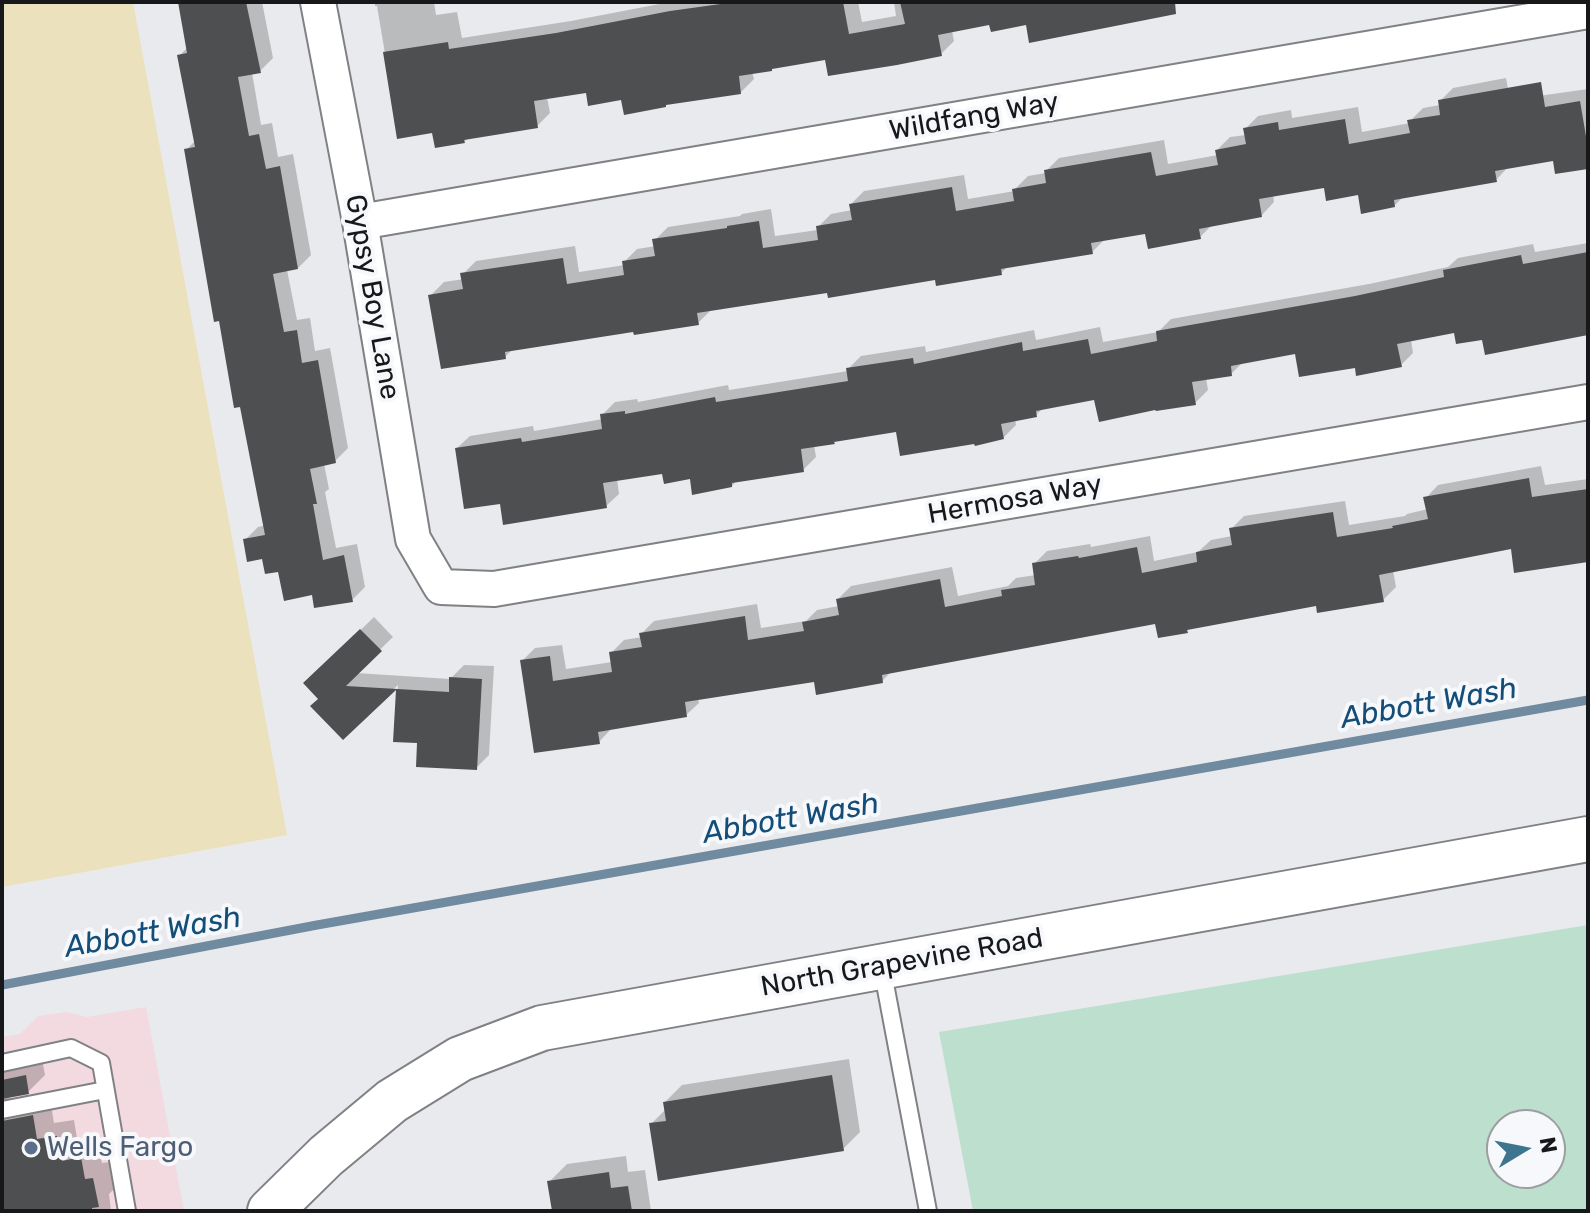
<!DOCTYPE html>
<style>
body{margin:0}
#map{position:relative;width:1590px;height:1213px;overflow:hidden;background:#e9eaed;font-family:Rubik,sans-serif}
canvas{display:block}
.frame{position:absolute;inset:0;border:4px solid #171819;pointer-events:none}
.north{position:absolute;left:1486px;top:1109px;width:80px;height:80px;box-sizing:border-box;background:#f6f8fb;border:2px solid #9d9ea1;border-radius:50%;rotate:80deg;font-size:22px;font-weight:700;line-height:32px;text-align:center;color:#171819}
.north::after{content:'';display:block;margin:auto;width:28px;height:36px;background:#3d758f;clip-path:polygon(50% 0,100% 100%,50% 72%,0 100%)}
</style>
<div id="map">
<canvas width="1590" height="1213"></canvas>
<div class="frame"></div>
<div class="north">N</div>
</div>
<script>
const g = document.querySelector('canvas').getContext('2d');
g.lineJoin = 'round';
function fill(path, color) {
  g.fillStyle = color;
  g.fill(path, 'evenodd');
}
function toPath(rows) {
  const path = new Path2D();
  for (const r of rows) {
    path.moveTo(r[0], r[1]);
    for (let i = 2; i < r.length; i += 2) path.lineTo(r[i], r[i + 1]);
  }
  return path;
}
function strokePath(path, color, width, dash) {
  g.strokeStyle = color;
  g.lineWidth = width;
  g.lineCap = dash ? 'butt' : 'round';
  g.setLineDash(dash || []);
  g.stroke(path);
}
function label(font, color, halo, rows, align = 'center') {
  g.font = font + ' Rubik,sans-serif';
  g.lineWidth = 8;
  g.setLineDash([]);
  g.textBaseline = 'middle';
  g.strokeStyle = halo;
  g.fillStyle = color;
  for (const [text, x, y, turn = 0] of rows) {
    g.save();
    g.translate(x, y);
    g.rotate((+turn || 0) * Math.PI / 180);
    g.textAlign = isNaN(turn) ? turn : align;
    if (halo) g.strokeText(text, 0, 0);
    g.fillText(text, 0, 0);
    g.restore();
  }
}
const commercial = toPath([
 [146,1007,184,1211,2,1211,2,1037,20,1034,38,1016,67,1012,87,1017]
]);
const green = toPath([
 [1588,925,1588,1211,973,1211,939,1032],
 [1502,1125,1550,1125,1550,1173,1502,1173]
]);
const sand = toPath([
 [2,2,133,2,287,835,2,887]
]);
const shadow = toPath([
 [180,2,262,2,273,58,260,71,252,73,261,125,272,123,278,157,293,154,311,255,298,268,287,270,297,320,310,318,315,351,330,348,348,448,335,461,324,464,329,489,325,492,336,548,357,544,365,587,352,600,313,593,263,557,245,540,258,527,266,525,241,405,221,318,186,150,196,140,179,56,188,47],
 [375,2,434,2,436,15,457,12,462,38,571,21,670,2,858,2,862,22,896,16,894,2,1155,2,1027,23,991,23,952,31,954,41,941,54,826,58,752,72,754,79,741,92,623,98,587,90,547,97,550,113,537,126,469,137,464,142,434,131,399,137,377,6,375,6],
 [1506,78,1510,100,1588,89,1588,167,1554,159,1509,166,1496,180,1404,196,1394,206,1359,193,1325,185,1273,194,1274,202,1261,216,1213,224,1200,237,1146,232,1105,239,1092,252,1009,265,1001,273,936,278,829,291,711,310,698,323,635,330,513,349,505,357,431,295,444,282,464,279,463,274,476,261,575,246,579,272,625,265,624,262,637,249,656,246,655,240,668,227,740,216,742,214,771,209,775,236,818,230,818,227,831,214,852,210,851,204,864,191,964,175,968,199,1015,191,1015,189,1028,176,1046,173,1046,171,1059,158,1164,140,1168,164,1218,155,1217,150,1230,137,1246,135,1245,129,1258,116,1291,110,1292,118,1358,107,1362,132,1410,123,1410,121,1423,108,1440,105,1440,101,1453,88],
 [1588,243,1588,333,1484,338,1456,331,1411,340,1413,353,1401,365,1356,365,1297,352,1244,361,1231,374,1206,378,1208,390,1195,403,1096,397,1043,408,1036,415,1015,419,1016,425,1003,438,897,430,814,445,816,457,803,470,737,480,732,486,664,471,617,479,619,494,606,506,501,502,457,448,470,436,533,426,534,431,603,419,602,415,615,402,637,399,638,402,728,385,729,390,848,371,848,369,861,356,925,346,926,352,1034,330,1036,340,1100,327,1103,342,1158,332,1171,319,1369,284,1448,267,1458,258,1533,244,1535,252],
 [1541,466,1545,485,1588,479,1588,556,1512,547,1393,570,1396,587,1383,600,1317,604,1191,627,1187,631,1157,622,892,671,882,681,816,680,698,698,699,703,686,715,611,729,599,742,522,661,535,648,562,645,566,669,612,662,611,653,624,640,642,637,642,633,654,621,757,604,761,628,806,621,817,610,839,606,838,599,851,586,952,567,958,596,1008,586,1016,578,1036,575,1034,564,1047,551,1090,544,1091,547,1150,536,1154,561,1198,552,1211,540,1232,536,1231,529,1244,516,1345,501,1349,525,1405,516,1407,514,1428,509,1426,498,1438,485],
 [374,617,393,637,356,673,450,679,464,665,494,666,489,755,476,768,419,741,395,740,398,685,343,737,321,698,306,683],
 [42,1059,45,1075,28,1092,9,1096,10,1099,15,1104,50,1099,54,1123,74,1120,78,1145,98,1141,102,1163,110,1162,115,1188,109,1194,111,1211,2,1211,2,1068],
 [849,1059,860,1132,843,1149,651,1124,666,1109,665,1102,682,1085],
 [626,1156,628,1172,645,1170,651,1211,554,1211,550,1181,567,1164]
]);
const stream = toPath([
 [2,985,317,925,1588,700]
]);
const building = toPath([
 [178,2,246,2,261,73,238,77,249,136,259,134,266,169,280,166,298,269,273,274,284,332,297,330,302,363,318,360,336,463,310,469,317,504,313,504,323,560,344,555,353,602,314,608,312,595,284,601,278,572,265,574,262,559,247,562,243,539,265,535,240,407,234,408,219,321,214,322,184,149,195,147,177,55,187,53],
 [735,2,843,2,849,34,905,24,900,2,1175,2,1176,14,1029,43,1026,25,991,32,989,25,938,35,942,56,897,65,828,76,825,60,772,69,772,71,739,76,741,94,666,105,666,107,624,115,621,100,588,106,586,93,534,101,538,128,464,140,465,143,435,148,432,133,397,139,383,52,448,42,449,49,556,33,670,11],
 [1541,82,1545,107,1580,101,1588,148,1588,169,1555,174,1553,161,1495,171,1497,182,1394,200,1395,207,1361,214,1358,195,1326,201,1324,188,1259,199,1262,217,1199,229,1201,239,1148,249,1145,234,1091,243,1093,254,1001,269,1002,275,936,286,935,280,828,298,827,293,697,313,699,325,634,335,633,332,505,352,506,359,441,369,428,295,463,289,460,273,563,258,567,284,624,275,622,261,655,256,652,239,727,228,727,226,759,221,763,248,818,240,816,226,852,220,849,204,952,187,956,211,1014,201,1012,189,1046,183,1044,170,1151,152,1156,176,1218,165,1215,150,1246,144,1243,128,1278,122,1279,130,1345,119,1349,144,1410,133,1407,120,1440,115,1438,100],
 [1588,252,1588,335,1485,355,1482,340,1456,344,1454,333,1397,344,1402,367,1356,376,1355,368,1299,377,1295,354,1231,366,1232,376,1192,382,1196,405,1156,411,1155,410,1099,422,1094,400,1036,411,1037,417,1001,424,1004,439,975,446,974,444,900,456,896,432,834,442,835,444,801,449,804,472,732,483,732,487,692,495,690,479,664,484,662,474,603,483,607,508,503,525,500,504,464,509,455,448,521,438,522,442,602,429,600,414,625,411,625,414,715,397,716,402,848,381,846,368,913,358,914,364,1022,342,1023,351,1088,339,1091,354,1157,341,1156,331,1355,296,1444,277,1443,270,1521,255,1523,264],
 [1529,478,1532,497,1588,489,1588,562,1514,573,1511,549,1379,575,1384,602,1317,613,1316,606,1187,630,1188,633,1158,638,1155,624,882,675,883,683,816,695,814,682,685,702,687,717,598,732,600,744,534,753,520,660,550,656,553,681,612,672,609,652,642,647,639,633,745,616,748,640,804,631,802,622,839,615,836,599,940,579,945,607,1002,596,1001,590,1035,585,1032,563,1078,556,1079,558,1137,547,1142,573,1197,562,1196,552,1232,545,1229,528,1333,512,1337,537,1393,528,1392,526,1428,519,1423,497],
 [360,629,382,651,346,686,449,692,449,677,482,679,477,770,416,767,417,743,393,742,396,690,343,740,310,706,318,699,303,683],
 [26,1075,29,1094,2,1099,2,1080],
 [832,1075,844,1151,658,1181,649,1123,666,1121,663,1102],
 [33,1115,37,1139,57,1136,62,1161,81,1157,85,1179,93,1178,99,1207,92,1208,92,1211,2,1211,2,1121],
 [609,1172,611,1188,628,1186,632,1211,552,1211,547,1181]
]);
const lane = toPath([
 [882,968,928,1211],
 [2,1063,71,1048,101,1063,127,1211],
 [2,1110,105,1090]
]);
const street = toPath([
 [318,2,360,222,413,539,441,587,494,589,1588,402],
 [360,222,1588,11]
]);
const secondary = toPath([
 [270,1211,326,1156,392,1101,460,1059,542,1028,1588,839]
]);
const markers = [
 [31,1148,8,"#5c6f8a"]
];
const streetNames = [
 ["Wildfang Way",974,117,-10],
 ["Gypsy Boy Lane",372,297,80],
 ["Hermosa Way",1015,500,-10],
 ["North Grapevine Road",902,963,-10]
];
const serviceNames = [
 ["Wells Fargo",47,1148]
];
const waterNames = [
 ["Abbott Wash",1429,704,-10],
 ["Abbott Wash",791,819,-10],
 ["Abbott Wash",153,933,-10]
];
fill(commercial, '#f3d9e0');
fill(green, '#bddfcd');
fill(sand, '#ebe1bc');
fill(shadow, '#0003');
strokePath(stream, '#708aa0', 9);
fill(building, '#4d4f51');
strokePath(lane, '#808184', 20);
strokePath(street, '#808184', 38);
strokePath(secondary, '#808184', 48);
strokePath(lane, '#fff', 16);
strokePath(street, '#fff', 34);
strokePath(secondary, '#fff', 44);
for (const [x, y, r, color] of markers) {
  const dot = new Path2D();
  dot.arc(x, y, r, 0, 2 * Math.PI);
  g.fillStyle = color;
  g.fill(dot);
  strokePath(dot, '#f6f8fb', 3);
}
label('28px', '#171819', '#f6f8fb', streetNames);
label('28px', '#4e5e75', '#f6f8fb', serviceNames, 'left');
label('italic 30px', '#144e78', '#f6f8fb', waterNames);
</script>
